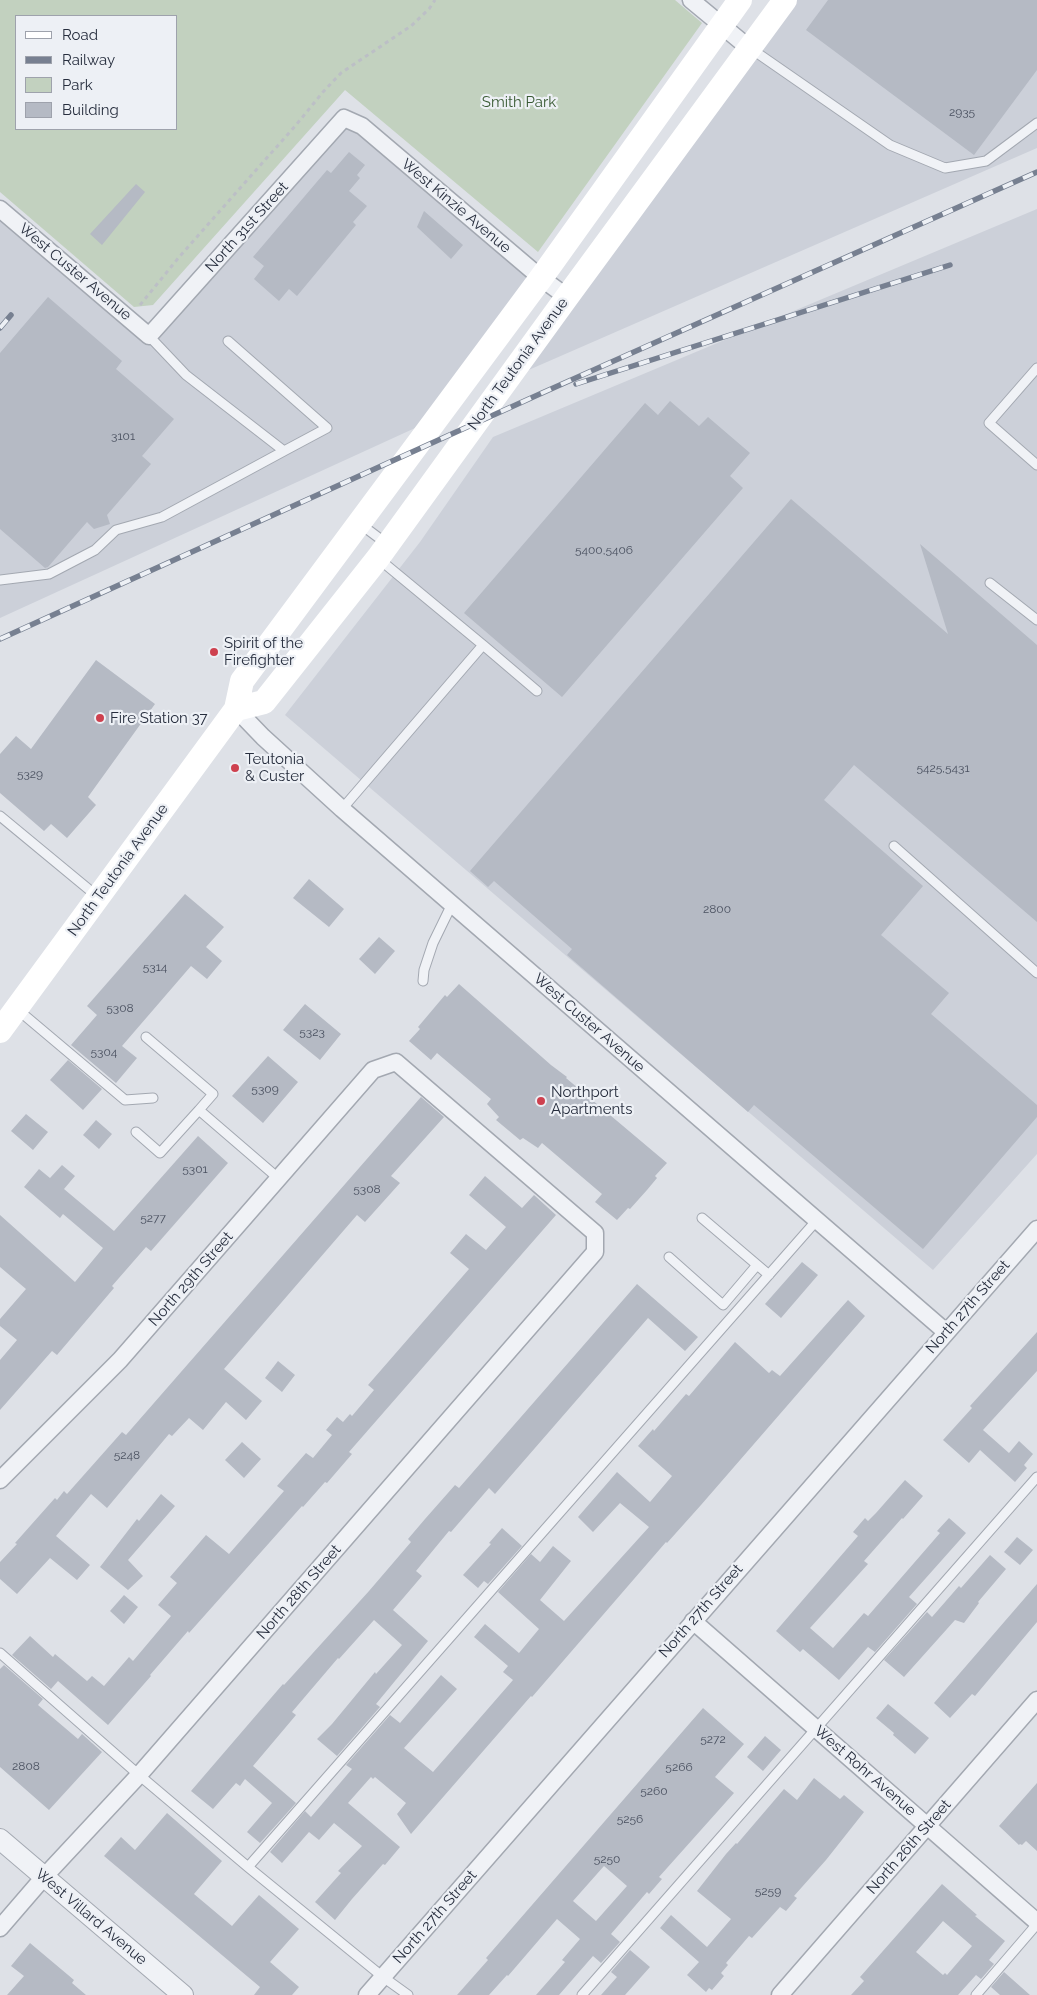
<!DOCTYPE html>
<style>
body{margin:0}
#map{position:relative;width:1037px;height:1995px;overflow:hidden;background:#dee1e7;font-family:Raleway,sans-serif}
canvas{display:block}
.legend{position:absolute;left:15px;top:15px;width:162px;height:115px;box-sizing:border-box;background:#edf0f5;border:1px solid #9ea2ac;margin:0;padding:6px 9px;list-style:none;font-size:15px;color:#272e3e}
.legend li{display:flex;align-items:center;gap:10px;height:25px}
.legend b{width:25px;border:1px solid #9ea2ac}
</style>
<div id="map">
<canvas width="1037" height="1995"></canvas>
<ul class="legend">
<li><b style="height:6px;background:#fff"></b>Road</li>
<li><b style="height:6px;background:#778091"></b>Railway</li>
<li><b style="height:14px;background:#c2d1bf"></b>Park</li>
<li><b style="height:14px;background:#b5bac4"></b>Building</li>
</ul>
</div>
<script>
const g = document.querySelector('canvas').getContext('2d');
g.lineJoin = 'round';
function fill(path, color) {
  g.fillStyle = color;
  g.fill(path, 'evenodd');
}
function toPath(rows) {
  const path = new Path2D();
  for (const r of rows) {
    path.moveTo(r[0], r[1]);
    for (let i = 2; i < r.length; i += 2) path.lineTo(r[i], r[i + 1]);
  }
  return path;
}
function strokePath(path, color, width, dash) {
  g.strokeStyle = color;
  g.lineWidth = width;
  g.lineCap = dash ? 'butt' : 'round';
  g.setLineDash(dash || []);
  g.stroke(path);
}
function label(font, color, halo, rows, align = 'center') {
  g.font = font + ' Raleway,sans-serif';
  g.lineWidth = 4.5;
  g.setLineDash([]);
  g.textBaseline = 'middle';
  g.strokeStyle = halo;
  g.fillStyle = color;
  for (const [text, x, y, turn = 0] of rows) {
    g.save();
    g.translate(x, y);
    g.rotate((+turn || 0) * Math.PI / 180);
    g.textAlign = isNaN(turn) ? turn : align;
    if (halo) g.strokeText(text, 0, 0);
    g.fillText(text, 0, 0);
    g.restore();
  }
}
const built = toPath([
 [785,0,1037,0,1037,148,508,379],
 [344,118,541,278,437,418,0,618,0,209,149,335],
 [1037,209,1037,1154,933,1270,285,715,420,542,493,437]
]);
const green = toPath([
 [0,0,675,0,702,23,538,252,345,90,153,305,134,307,0,192],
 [16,16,176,16,176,129,16,129]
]);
const building = toPath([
 [828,0,1037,0,1037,70,974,155,806,30],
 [349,152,365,165,357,175,360,178,349,191,367,206,353,222,356,225,297,296,289,289,279,301,254,279,264,266,253,257,327,170,331,173],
 [136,184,145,192,102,245,90,234],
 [424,211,463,245,451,259,417,227],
 [48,297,122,361,116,369,174,419,142,456,151,464,107,515,110,524,94,529,87,522,48,567,45,568,0,529,0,353],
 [670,401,699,426,708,417,750,453,730,476,743,488,562,697,464,613,645,403,658,415],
 [791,499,948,634,920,544,1037,645,1037,922,854,765,824,800,923,886,881,935,949,993,931,1014,1037,1105,1037,1117,923,1249,754,1105,748,1112,567,955,572,949,494,881,488,887,470,871],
 [96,660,155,704,88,797,96,805,67,838,51,824,44,831,0,793,0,754,16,736,31,749],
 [309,879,344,909,329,927,293,898],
 [185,894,224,927,206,947,222,961,207,979,191,966,122,1046,137,1058,116,1083,71,1045,97,1015,87,1006],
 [379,937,395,951,375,974,359,959],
 [459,984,551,1065,567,1077,566,1078,667,1163,655,1176,657,1178,647,1190,630,1209,628,1208,617,1220,595,1202,602,1194,542,1143,538,1148,523,1138,520,1140,496,1120,499,1117,487,1104,491,1099,437,1053,431,1060,409,1041,420,1029,418,1027,445,995,447,997],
 [305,1004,341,1034,320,1060,283,1030],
 [268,1056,298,1082,263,1123,232,1096],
 [68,1060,102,1089,83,1110,50,1080],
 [421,1097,444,1117,391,1176,400,1183,365,1222,357,1215,224,1369,262,1401,246,1420,226,1402,203,1430,189,1418,172,1436,169,1434,107,1508,91,1494,56,1536,90,1565,77,1580,50,1558,17,1594,0,1579,0,1562,17,1544,15,1543,55,1498,57,1500,64,1491,67,1494,122,1432,126,1435],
 [26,1114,48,1132,33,1150,11,1131],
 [96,1120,112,1134,99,1149,83,1135],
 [198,1136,228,1163,151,1251,146,1247,112,1286,114,1288,57,1355,52,1351,0,1410,0,1360,17,1340,0,1326,0,1319,26,1289,0,1267,0,1215,75,1282,103,1248,63,1214,60,1218,24,1187,39,1169,50,1178,62,1165,75,1176,64,1189,114,1231],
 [485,1176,522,1208,534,1195,556,1215,349,1452,352,1454,327,1483,325,1482,303,1507,302,1506,189,1633,188,1631,150,1675,151,1676,108,1725,58,1681,51,1689,12,1655,30,1636,53,1657,55,1654,87,1681,92,1676,104,1686,129,1657,133,1661,171,1616,158,1605,177,1583,170,1577,206,1535,229,1554,284,1491,277,1486,306,1453,313,1458,332,1435,326,1430,337,1417,343,1422,350,1414,352,1416,374,1390,368,1385,469,1269,450,1253,466,1234,486,1250,506,1227,469,1195],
 [802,1262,818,1275,781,1318,765,1304],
 [637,1284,698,1337,685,1351,648,1318,495,1494,489,1488,451,1532,449,1531,416,1571,422,1576,393,1610,428,1641,376,1704,380,1707,337,1756,317,1739,332,1724,375,1672,376,1674,402,1645,374,1620,339,1659,338,1658,292,1712,296,1715,253,1766,296,1803,260,1843,247,1832,272,1803,245,1779,240,1786,236,1783,213,1809,191,1791,283,1684,284,1685,369,1591,411,1542,408,1539,425,1519,455,1485,459,1488],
 [848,1300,865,1316,701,1505,667,1543,666,1542,532,1697,531,1696,411,1834,397,1814,406,1803,375,1777,373,1779,371,1777,348,1803,400,1847,385,1865,383,1864,352,1899,335,1920,315,1902,341,1873,338,1871,362,1846,334,1823,319,1840,309,1832,282,1863,270,1852,305,1811,311,1817,352,1769,346,1765,390,1715,400,1723,441,1675,457,1689,404,1748,433,1772,513,1680,503,1672,508,1666,474,1637,485,1624,519,1653,539,1629,498,1592,531,1554,540,1562,553,1546,571,1561,540,1600,564,1621,649,1527,620,1503,593,1532,578,1517,617,1472,650,1502,672,1476,638,1446,653,1429,654,1431,686,1394,689,1396,735,1342,769,1373,772,1370,780,1376],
 [1037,1332,1037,1371,983,1430,1009,1453,1019,1441,1033,1454,1024,1465,1027,1468,1015,1482,980,1450,969,1463,943,1440,972,1408,970,1406],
 [278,1361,295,1375,282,1392,265,1378],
 [242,1442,261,1459,244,1478,225,1460],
 [905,1480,923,1496,903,1519,902,1518,864,1561,868,1564,810,1628,833,1648,864,1613,868,1616,940,1533,937,1531,949,1518,966,1533,909,1597,917,1604,875,1652,868,1647,839,1680,803,1649,800,1652,776,1631,858,1536,853,1532,865,1518,868,1521,876,1513],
 [161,1494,175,1506,128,1560,143,1576,128,1590,100,1567,137,1519,139,1521],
 [502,1528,522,1546,488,1584,484,1581,478,1588,463,1575,491,1544,489,1543],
 [1017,1537,1033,1550,1020,1565,1004,1552],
 [990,1555,1006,1569,978,1602,979,1603,964,1623,955,1620,904,1677,884,1660,927,1612,932,1617,959,1586,961,1588],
 [1037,1584,1037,1622,975,1696,972,1694,950,1718,934,1703],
 [124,1595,138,1607,124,1624,110,1611],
 [4,1665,43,1699,38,1705,78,1739,82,1734,102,1752,49,1810,0,1767,0,1669],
 [888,1704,929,1738,915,1754,893,1735,894,1733,876,1718],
 [703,1708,744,1744,715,1777,734,1793,659,1877,662,1879,649,1894,647,1892,611,1934,620,1942,601,1963,593,1956,559,1995,536,1995,565,1962,562,1960,580,1939,557,1919,508,1976,507,1975,489,1995,457,1995,488,1960,486,1958],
 [604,1866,627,1886,596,1921,573,1901],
 [765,1736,781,1750,763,1771,747,1757],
 [814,1778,840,1799,844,1795,864,1812,826,1860,794,1896,797,1898,786,1911,780,1907,752,1938,749,1936,726,1963,728,1965,721,1973,724,1976,712,1990,709,1988,706,1992,687,1975,699,1962,660,1928,671,1915,707,1947,731,1919,697,1891,726,1854,736,1843,737,1844,784,1789,797,1800],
 [1037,1783,1037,1851,1026,1841,1022,1845,1020,1844,1019,1845,999,1826],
 [167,1813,222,1861,194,1894,232,1926,259,1895,299,1929,270,1962,299,1987,292,1995,254,1995,260,1987,104,1856,121,1837,135,1850],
 [942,1884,977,1915,975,1916,1005,1941,989,1960,994,1964,981,1979,976,1975,958,1995,851,1995,864,1981,860,1977],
 [943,1921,972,1946,947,1975,945,1973,943,1975,916,1952],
 [30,1943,74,1980,72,1983,86,1995,7,1995,24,1976,11,1966],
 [630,1950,650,1967,625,1995,601,1995,617,1977,611,1972],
 [1004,1972,1030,1995,1000,1995,991,1987]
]);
const path = toPath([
 [140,305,180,256,296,125,323,92,341,73,411,26,429,9,435,0]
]);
const service = toPath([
 [750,48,890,145,945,168,986,161,1037,123],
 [149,336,186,375,284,451,327,428,228,341],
 [1037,368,989,423,1037,465],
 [359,523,387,544],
 [379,559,483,645],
 [0,580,49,574,95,550,116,530,162,517,284,451],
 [990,583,1037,620],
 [342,809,483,645,537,691],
 [0,816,98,897],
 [894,846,1037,973],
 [423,981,424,970,433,943,452,904],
 [17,1009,125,1100,153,1098],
 [146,1037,213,1094,199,1110,278,1178],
 [136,1132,160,1153,199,1110],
 [702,1218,769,1275],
 [669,1257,723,1305,757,1265],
 [0,1653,139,1775,248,1867,383,1977,408,1995],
 [248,1867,817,1220],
 [582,1995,1037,1477],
 [976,1995,1037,1924]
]);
const minor = toPath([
 [691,0,749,48],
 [0,209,149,336,344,118,362,126,541,278,567,297],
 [236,709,263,737,342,809,946,1332],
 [0,1480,120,1360,373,1070,396,1062,595,1233,595,1252,139,1775,44,1877,0,1928],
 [693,1621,1037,1922],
 [367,1995,1037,1229],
 [780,1995,1037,1700]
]);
const tertiary = toPath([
 [0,1839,183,1995]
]);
const secondary = toPath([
 [236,709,264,702,378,558,567,297,785,0],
 [0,1031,236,709,242,681,541,278,740,0]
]);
const rail = toPath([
 [0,328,11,315],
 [576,384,950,265],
 [0,639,542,393,1037,172]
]);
const markers = [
 [214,652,5,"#ce414f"],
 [100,718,5,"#ce414f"],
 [235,768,5,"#ce414f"],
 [541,1101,5,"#ce414f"]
];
const numberNames = [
 ["2935",962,112],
 ["3101",123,436],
 ["5400,5406",604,550],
 ["5425,5431",943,768],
 ["5329",30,774],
 ["2800",717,909],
 ["5314",155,967],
 ["5308",120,1008],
 ["5323",312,1032],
 ["5304",104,1052],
 ["5309",265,1089],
 ["5301",195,1169],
 ["5308",367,1189],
 ["5277",153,1218],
 ["5248",127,1455],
 ["5272",713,1739],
 ["2808",26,1766],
 ["5266",679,1767],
 ["5260",654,1791],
 ["5256",630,1819],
 ["5250",607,1859],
 ["5259",768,1891]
];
const parkNames = [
 ["Smith Park",519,102]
];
const streetNames = [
 ["West Kinzie Avenue",456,206,40],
 ["North 31st Street",247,227,-48],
 ["West Custer Avenue",75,272,40],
 ["North Teutonia Avenue",518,364,-54],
 ["North Teutonia Avenue",118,870,-54],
 ["West Custer Avenue",589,1023,41],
 ["North 29th Street",191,1279,-49],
 ["North 27th Street",968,1307,-49],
 ["North 28th Street",299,1592,-49],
 ["North 27th Street",701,1611,-49],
 ["West Rohr Avenue",865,1771,41],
 ["North 26th Street",909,1847,-49],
 ["West Villard Avenue",91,1917,40],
 ["North 27th Street",435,1917,-49]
];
const poiNames = [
 ["Spirit of the",224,643],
 ["Firefighter",224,660],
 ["Fire Station 37",110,718],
 ["Teutonia",245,759],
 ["& Custer",245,776],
 ["Northport",551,1092],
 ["Apartments",551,1109]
];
fill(built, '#ccd0d9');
fill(green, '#c2d1bf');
fill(building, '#b5bac4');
strokePath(service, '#a3a8b1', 11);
strokePath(minor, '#a3a8b1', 19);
strokePath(tertiary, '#a3a8b1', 22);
strokePath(path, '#bcbfc6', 3, [4, 4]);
strokePath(service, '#f0f2f6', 9);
strokePath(minor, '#f0f2f6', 16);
strokePath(tertiary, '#f0f2f6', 20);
strokePath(secondary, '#fff', 24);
strokePath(rail, '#778091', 5.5);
strokePath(rail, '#edf0f5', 4, [11]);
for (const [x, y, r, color] of markers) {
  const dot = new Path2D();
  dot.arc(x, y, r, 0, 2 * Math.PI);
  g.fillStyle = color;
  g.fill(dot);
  strokePath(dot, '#edf0f5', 2);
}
label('12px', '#4a5160', null, numberNames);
label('15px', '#395a34', '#edf0f5', parkNames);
label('15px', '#272e3e', '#edf0f5', streetNames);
label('15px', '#272e3e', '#edf0f5', poiNames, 'left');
</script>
